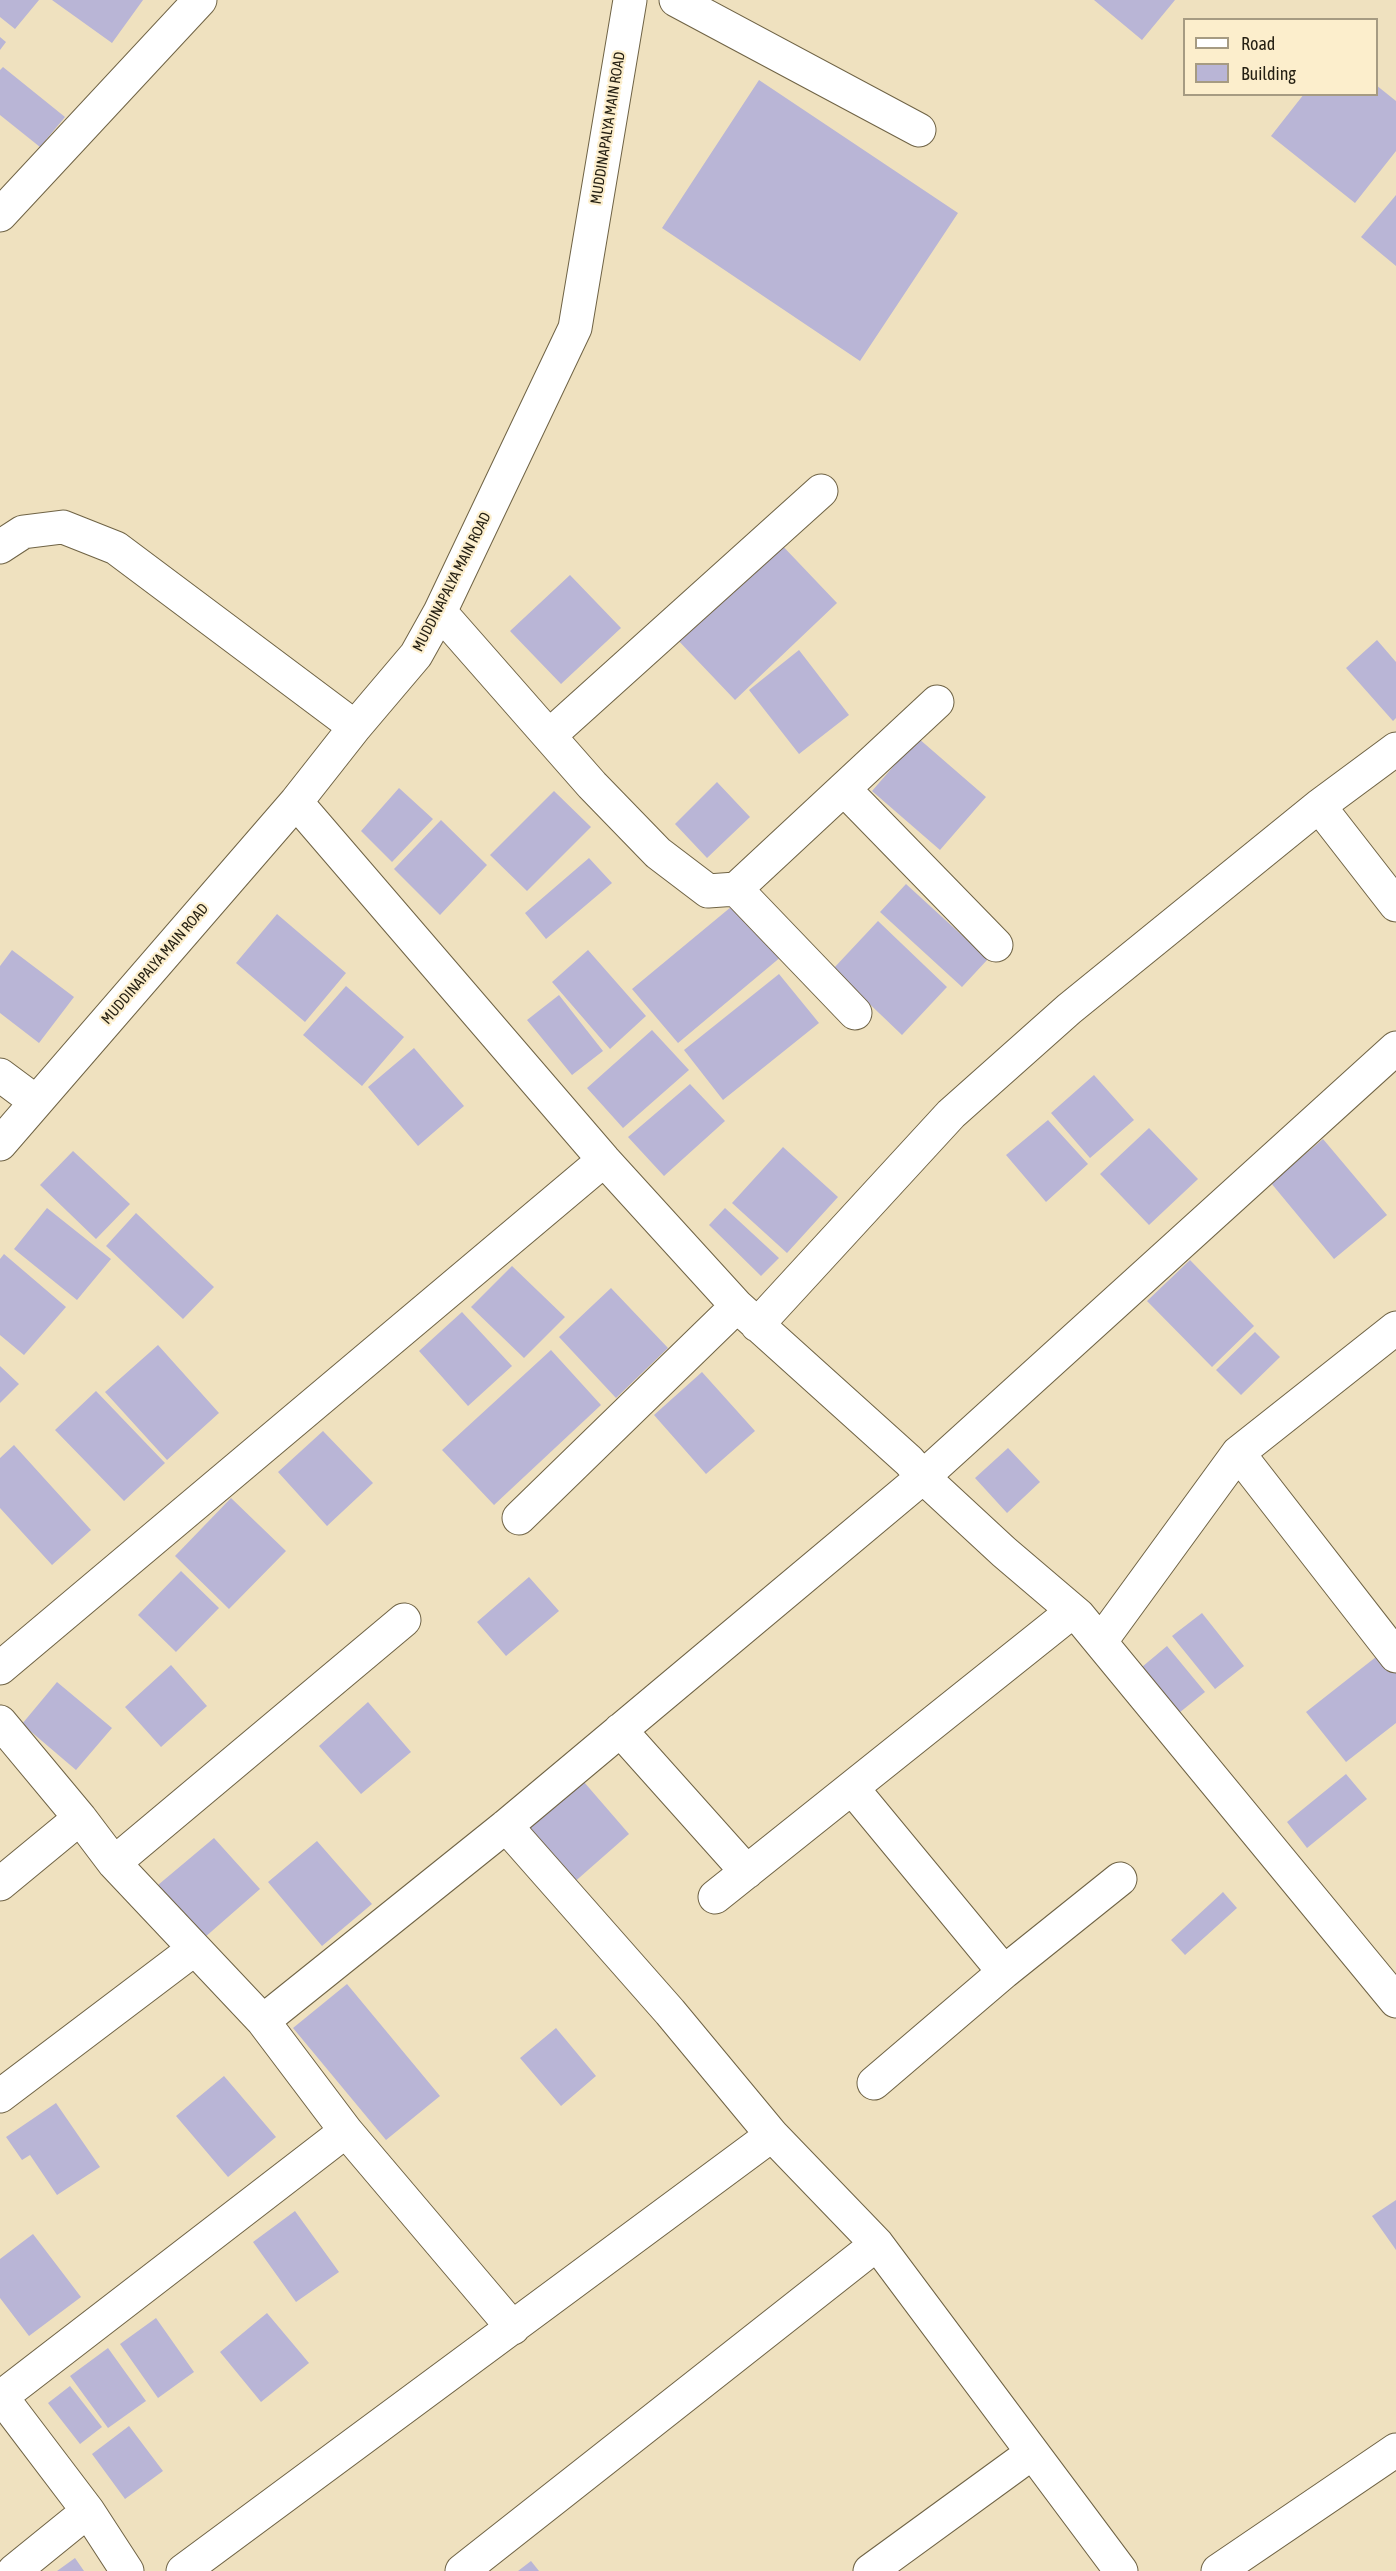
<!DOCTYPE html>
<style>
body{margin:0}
#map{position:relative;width:1396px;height:2571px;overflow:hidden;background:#efe1bf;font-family:"Asap Condensed",sans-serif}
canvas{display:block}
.legend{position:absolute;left:1183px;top:18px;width:195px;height:78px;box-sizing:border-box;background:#fceecc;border:2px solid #a69b82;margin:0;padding:8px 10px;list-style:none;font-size:18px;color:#241f12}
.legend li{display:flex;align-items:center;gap:12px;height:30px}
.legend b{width:30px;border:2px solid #a69b82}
</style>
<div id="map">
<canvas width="1396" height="2571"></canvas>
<ul class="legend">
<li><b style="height:8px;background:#fff"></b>Road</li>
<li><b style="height:16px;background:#b9b5d6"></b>Building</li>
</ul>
</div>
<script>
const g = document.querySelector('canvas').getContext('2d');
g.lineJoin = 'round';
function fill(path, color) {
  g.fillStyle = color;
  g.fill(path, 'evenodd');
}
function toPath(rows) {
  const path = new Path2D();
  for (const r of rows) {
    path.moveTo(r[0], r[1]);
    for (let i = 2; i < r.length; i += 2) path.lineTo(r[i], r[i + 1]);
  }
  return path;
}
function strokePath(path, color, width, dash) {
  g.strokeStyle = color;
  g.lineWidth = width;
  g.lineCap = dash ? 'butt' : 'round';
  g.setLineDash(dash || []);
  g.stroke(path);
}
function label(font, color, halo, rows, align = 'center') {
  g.font = font + ' "Asap Condensed",sans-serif';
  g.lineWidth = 4.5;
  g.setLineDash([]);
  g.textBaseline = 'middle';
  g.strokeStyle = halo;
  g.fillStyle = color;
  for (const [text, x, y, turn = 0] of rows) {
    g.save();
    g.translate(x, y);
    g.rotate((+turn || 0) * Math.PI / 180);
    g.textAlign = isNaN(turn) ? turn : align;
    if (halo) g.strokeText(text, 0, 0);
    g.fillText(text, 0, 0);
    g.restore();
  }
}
const building = toPath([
 [0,0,39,0,15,29,0,17],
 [52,0,143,0,112,43],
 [1094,0,1175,0,1142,40],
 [0,37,6,42,0,50],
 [3,67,65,117,40,147,0,115,0,70],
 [759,80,958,213,860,361,662,228],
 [1376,85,1396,101,1396,151,1355,203,1271,136,1304,94,1376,94],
 [1396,195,1396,266,1361,237],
 [777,540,837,603,735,700,675,637],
 [570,575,621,628,561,684,510,631],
 [1377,640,1396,662,1396,718,1393,721,1346,668],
 [799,650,849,715,799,754,749,690],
 [918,738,986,797,940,850,872,791],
 [717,782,750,817,707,858,675,824],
 [399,788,433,819,392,862,361,831],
 [554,791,591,827,527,891,490,855],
 [441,820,487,865,440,915,394,869],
 [589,858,612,883,546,939,525,913],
 [906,884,988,959,962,987,880,912],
 [737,902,782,956,678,1043,632,989],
 [277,914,346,973,305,1022,236,963],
 [878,921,947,987,902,1035,833,969],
 [12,950,74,997,39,1043,0,1013,0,966],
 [588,950,646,1016,610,1049,552,982],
 [779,974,819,1023,723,1100,684,1050],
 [346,986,404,1037,362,1086,303,1035],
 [559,995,603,1051,572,1075,527,1020],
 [652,1030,689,1070,623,1128,587,1088],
 [414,1048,464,1106,418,1146,368,1087],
 [1094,1075,1134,1120,1090,1158,1051,1113],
 [690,1084,725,1121,664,1176,628,1137],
 [1048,1120,1088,1164,1046,1202,1006,1155],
 [1149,1128,1198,1179,1149,1225,1100,1174],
 [1323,1139,1387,1215,1334,1259,1271,1183],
 [783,1147,838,1197,787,1253,732,1203],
 [73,1151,130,1204,96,1239,40,1185],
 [47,1208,111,1259,77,1300,14,1249],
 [725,1208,779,1258,761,1276,709,1225],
 [136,1213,214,1287,183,1319,106,1246],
 [4,1254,66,1307,24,1355,0,1335,0,1259],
 [1190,1260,1254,1326,1212,1367,1147,1301],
 [512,1266,565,1317,524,1358,471,1307],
 [611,1288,668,1348,616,1398,559,1337],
 [462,1312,512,1366,468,1406,419,1351],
 [1255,1332,1280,1357,1241,1395,1216,1370],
 [158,1345,219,1413,167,1460,105,1392],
 [551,1350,601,1405,494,1505,442,1450],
 [0,1366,19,1384,0,1403],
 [702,1372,755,1431,706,1474,654,1415],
 [96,1391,165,1463,124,1501,55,1430],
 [323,1431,373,1483,327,1526,278,1472],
 [14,1445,91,1530,52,1565,0,1508,0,1458],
 [1008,1448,1040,1482,1007,1513,975,1478],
 [231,1498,286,1551,229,1609,175,1556],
 [181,1571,219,1608,176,1652,138,1615],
 [529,1577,559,1611,506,1656,477,1622],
 [1202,1613,1244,1666,1215,1689,1172,1636],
 [1167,1646,1205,1692,1174,1717,1136,1672],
 [1381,1653,1396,1673,1396,1723,1346,1762,1306,1712],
 [171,1665,207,1706,161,1747,125,1707],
 [57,1682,112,1728,76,1770,22,1724],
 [368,1702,411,1752,361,1794,319,1746],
 [1346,1774,1367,1799,1307,1848,1287,1822],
 [584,1782,629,1834,571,1885,524,1833],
 [214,1838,260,1889,204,1938,158,1885],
 [317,1841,372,1904,322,1946,268,1882],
 [1223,1892,1237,1908,1185,1955,1171,1940],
 [347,1984,440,2096,386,2140,293,2028],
 [556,2028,596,2076,561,2106,520,2058],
 [224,2076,276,2137,228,2177,176,2116],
 [56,2103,100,2167,57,2195,30,2155,22,2160,6,2137],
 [1396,2200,1396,2250,1372,2216],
 [295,2211,339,2272,296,2302,253,2242],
 [33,2234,81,2297,29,2336,0,2298,0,2259],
 [267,2313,309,2363,261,2402,220,2352],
 [156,2318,194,2372,158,2398,120,2344],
 [108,2348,146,2401,108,2428,70,2376],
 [70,2386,102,2427,80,2444,48,2403],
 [129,2426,163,2471,125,2499,92,2454],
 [75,2558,84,2571,57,2571],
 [531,2561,539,2571,518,2571]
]);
const minor = toPath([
 [676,0,919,130],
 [0,215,200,0],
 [0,547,23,532,63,527,116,548,355,727],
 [440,612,592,785,658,853,708,891,736,889,855,1013],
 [549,736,821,491],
 [844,789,996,945],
 [296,802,604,1160,737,1306,909,1461,923,1477,1004,1552,1078,1615,1396,2001],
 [1319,806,1396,905],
 [736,889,937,702],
 [0,1075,35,1101],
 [0,1144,296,802,355,727,416,655,440,612,575,328,630,0],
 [757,1325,951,1114,1069,1009,1319,806,1396,749],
 [1238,1453,1396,1656],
 [519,1518,737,1306],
 [1101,1641,1238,1453,1396,1328],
 [0,1668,604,1160],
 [0,1722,80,1818,114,1863,263,2021,346,2131,513,2328],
 [620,1730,747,1872],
 [852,1788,1004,1972,1120,1879],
 [506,1826,670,2012,772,2135,877,2244,1121,2571],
 [114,1863,404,1620],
 [0,1884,80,1818],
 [715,1897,1073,1611],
 [263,2021,506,1826,923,1477,1396,1048],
 [874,2083,1004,1972],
 [0,2096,193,1950],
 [0,2395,88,2511,127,2571],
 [1,2397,346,2131],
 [14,2571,88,2511],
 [183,2571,772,2135],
 [462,2571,877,2244],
 [870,2571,1032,2453],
 [1218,2571,1396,2450]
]);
const streetNames = [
 ["MUDDINAPALYA MAIN ROAD",608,128,-81],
 ["MUDDINAPALYA MAIN ROAD",452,582,-63],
 ["MUDDINAPALYA MAIN ROAD",155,964,-49]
];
fill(building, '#b9b5d6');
strokePath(minor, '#6f6345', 35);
strokePath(minor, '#fff', 33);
label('15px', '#241f12', '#fceecc', streetNames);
</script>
